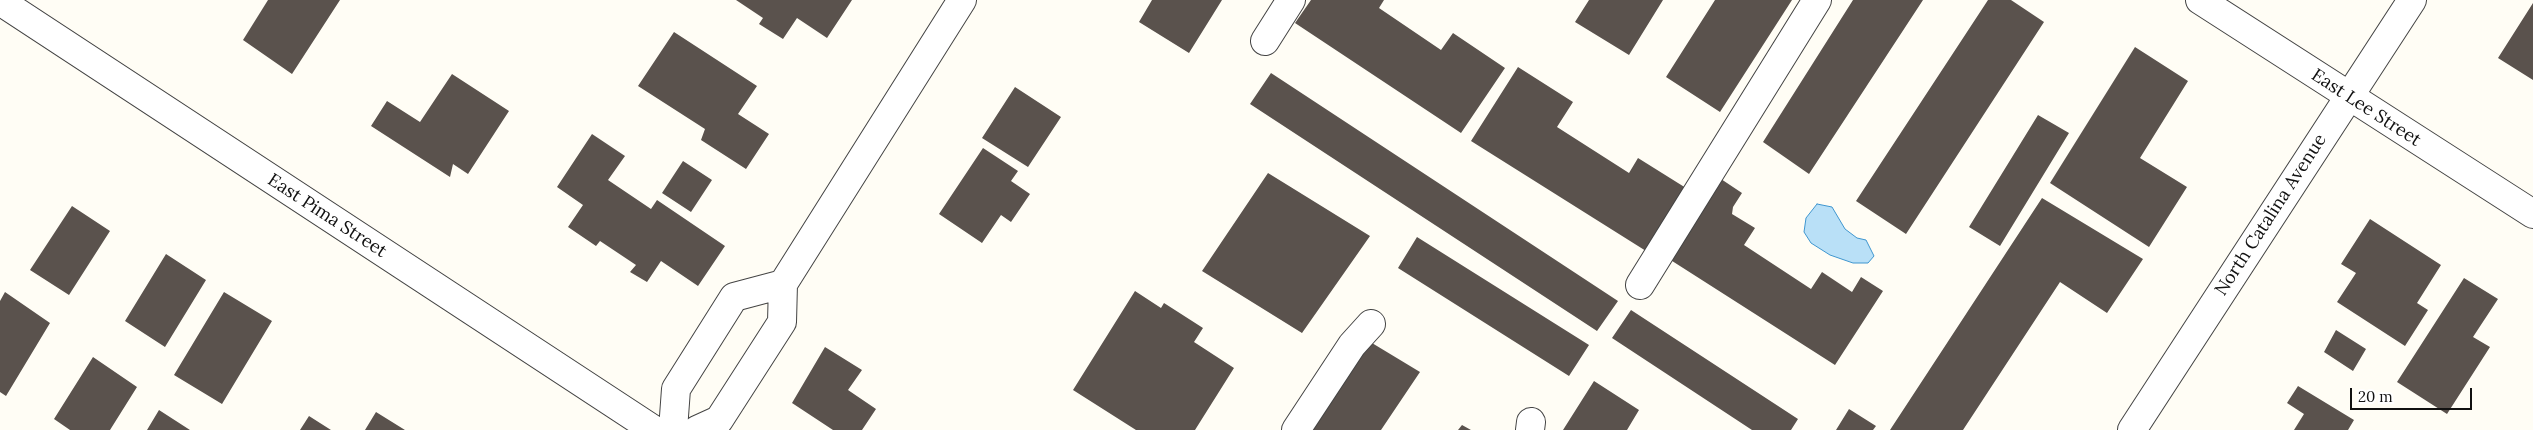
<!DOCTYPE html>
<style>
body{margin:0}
#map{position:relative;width:2533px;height:430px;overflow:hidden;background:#fffdf5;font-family:Lora,serif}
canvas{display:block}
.scale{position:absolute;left:2350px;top:388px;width:122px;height:22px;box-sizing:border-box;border:2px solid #111;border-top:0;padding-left:6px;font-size:15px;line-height:18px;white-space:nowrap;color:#111;-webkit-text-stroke:4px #fff;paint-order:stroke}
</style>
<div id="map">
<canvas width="2533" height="430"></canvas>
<div class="scale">20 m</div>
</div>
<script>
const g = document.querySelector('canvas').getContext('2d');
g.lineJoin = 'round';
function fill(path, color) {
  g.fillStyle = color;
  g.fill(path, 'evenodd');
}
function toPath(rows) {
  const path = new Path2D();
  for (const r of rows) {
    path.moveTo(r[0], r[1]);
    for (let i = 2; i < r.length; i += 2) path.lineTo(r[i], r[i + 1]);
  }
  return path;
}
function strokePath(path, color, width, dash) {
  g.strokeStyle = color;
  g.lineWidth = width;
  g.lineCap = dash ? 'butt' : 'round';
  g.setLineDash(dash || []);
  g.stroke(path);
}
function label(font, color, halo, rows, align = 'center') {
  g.font = font + ' Lora,serif';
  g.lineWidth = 5;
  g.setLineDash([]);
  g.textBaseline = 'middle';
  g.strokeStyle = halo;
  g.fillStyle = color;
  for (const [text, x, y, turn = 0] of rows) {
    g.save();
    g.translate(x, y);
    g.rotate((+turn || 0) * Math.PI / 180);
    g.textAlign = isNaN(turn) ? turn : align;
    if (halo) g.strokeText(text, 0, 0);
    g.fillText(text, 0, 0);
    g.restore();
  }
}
const water = toPath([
 [1817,204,1832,207,1845,229,1857,238,1866,240,1874,256,1868,263,1853,263,1830,255,1811,243,1804,232,1806,218,1817,204]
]);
const building = toPath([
 [268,0,340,0,292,74,243,40],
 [736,0,852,0,827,38,797,18,783,39,759,24,763,18],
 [1152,0,1222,0,1189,53,1139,22],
 [1311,0,1384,0,1379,8,1441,50,1453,33,1505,68,1461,133,1295,23],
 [1589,0,1663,0,1629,55,1575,22],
 [1715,0,1792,0,1720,112,1666,77],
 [1853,0,1923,0,1809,174,1763,142],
 [1988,0,2011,0,2044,22,1906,234,1856,201],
 [2533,3,2533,80,2498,58],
 [674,32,757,86,738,114,769,134,746,169,701,140,705,129,638,86],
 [2135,47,2188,81,2140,158,2187,187,2149,247,2050,183],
 [1518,67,1573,102,1557,127,1629,173,1638,158,1686,188,1646,251,1471,141],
 [1271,73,1618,301,1597,331,1250,104],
 [452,74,509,111,468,174,453,164,450,177,371,126,387,101,420,122],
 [1015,87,1061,117,1028,167,982,138],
 [2038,115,2069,133,2000,246,1969,227],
 [592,134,625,156,608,180,651,209,657,200,725,246,698,286,661,261,647,282,630,272,636,265,600,241,596,246,568,227,583,205,557,187],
 [983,148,1018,171,1011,181,1030,194,1011,222,1001,215,982,243,939,214],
 [683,161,712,180,691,212,662,193],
 [1268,173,1370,236,1302,333,1202,271],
 [1721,179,1742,193,1733,207,1732,214,1755,228,1744,245,1811,289,1822,272,1852,292,1861,277,1883,291,1835,365,1669,259],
 [2042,198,2143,259,2107,313,2060,282,1963,430,1890,430],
 [72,206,110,231,69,295,30,270],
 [2370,219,2441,265,2417,303,2428,310,2405,346,2337,302,2356,273,2341,264],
 [1417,237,1589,345,1569,376,1398,268],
 [166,254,206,280,165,347,125,321],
 [2464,278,2498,299,2473,337,2490,347,2447,414,2397,382],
 [1135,291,1161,308,1164,303,1203,328,1194,342,1234,368,1195,430,1136,430,1073,390],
 [5,292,50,323,6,396,0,392,0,301],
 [224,292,272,321,222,404,174,375],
 [1631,310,1798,419,1791,430,1752,430,1612,338],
 [2336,330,2366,349,2353,371,2324,352],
 [1367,340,1420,372,1381,430,1311,430],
 [825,347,862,370,848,390,876,409,862,430,833,430,792,403],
 [93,357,137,387,110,430,70,430,54,419],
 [1594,381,1639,410,1627,430,1563,430],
 [2298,386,2354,420,2348,430,2294,430,2304,414,2287,403],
 [1849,409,1876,426,1873,430,1836,430],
 [159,410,190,430,147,430],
 [376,412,405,430,365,430],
 [309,416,331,430,300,430],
 [1462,425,1471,430,1458,430]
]);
const minor = toPath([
 [2200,0,2533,214],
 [0,1,654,430],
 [1265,41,1291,0],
 [783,284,962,0],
 [1640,285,1817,0],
 [673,430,676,389,734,297,783,284],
 [697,430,719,420,782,322,783,284],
 [1296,430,1352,345,1371,324],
 [1530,430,1531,422],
 [2132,430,2412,0]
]);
const streetNames = [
 ["East Lee Street",2366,108,33],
 ["North Catalina Avenue",2271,215,-57],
 ["East Pima Street",327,216,33]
];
fill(water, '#b9e0f7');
strokePath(water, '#3f96cf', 1);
fill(building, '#5a524d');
strokePath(minor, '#444', 30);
strokePath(minor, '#fff', 28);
label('18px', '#111', '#fff', streetNames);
</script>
